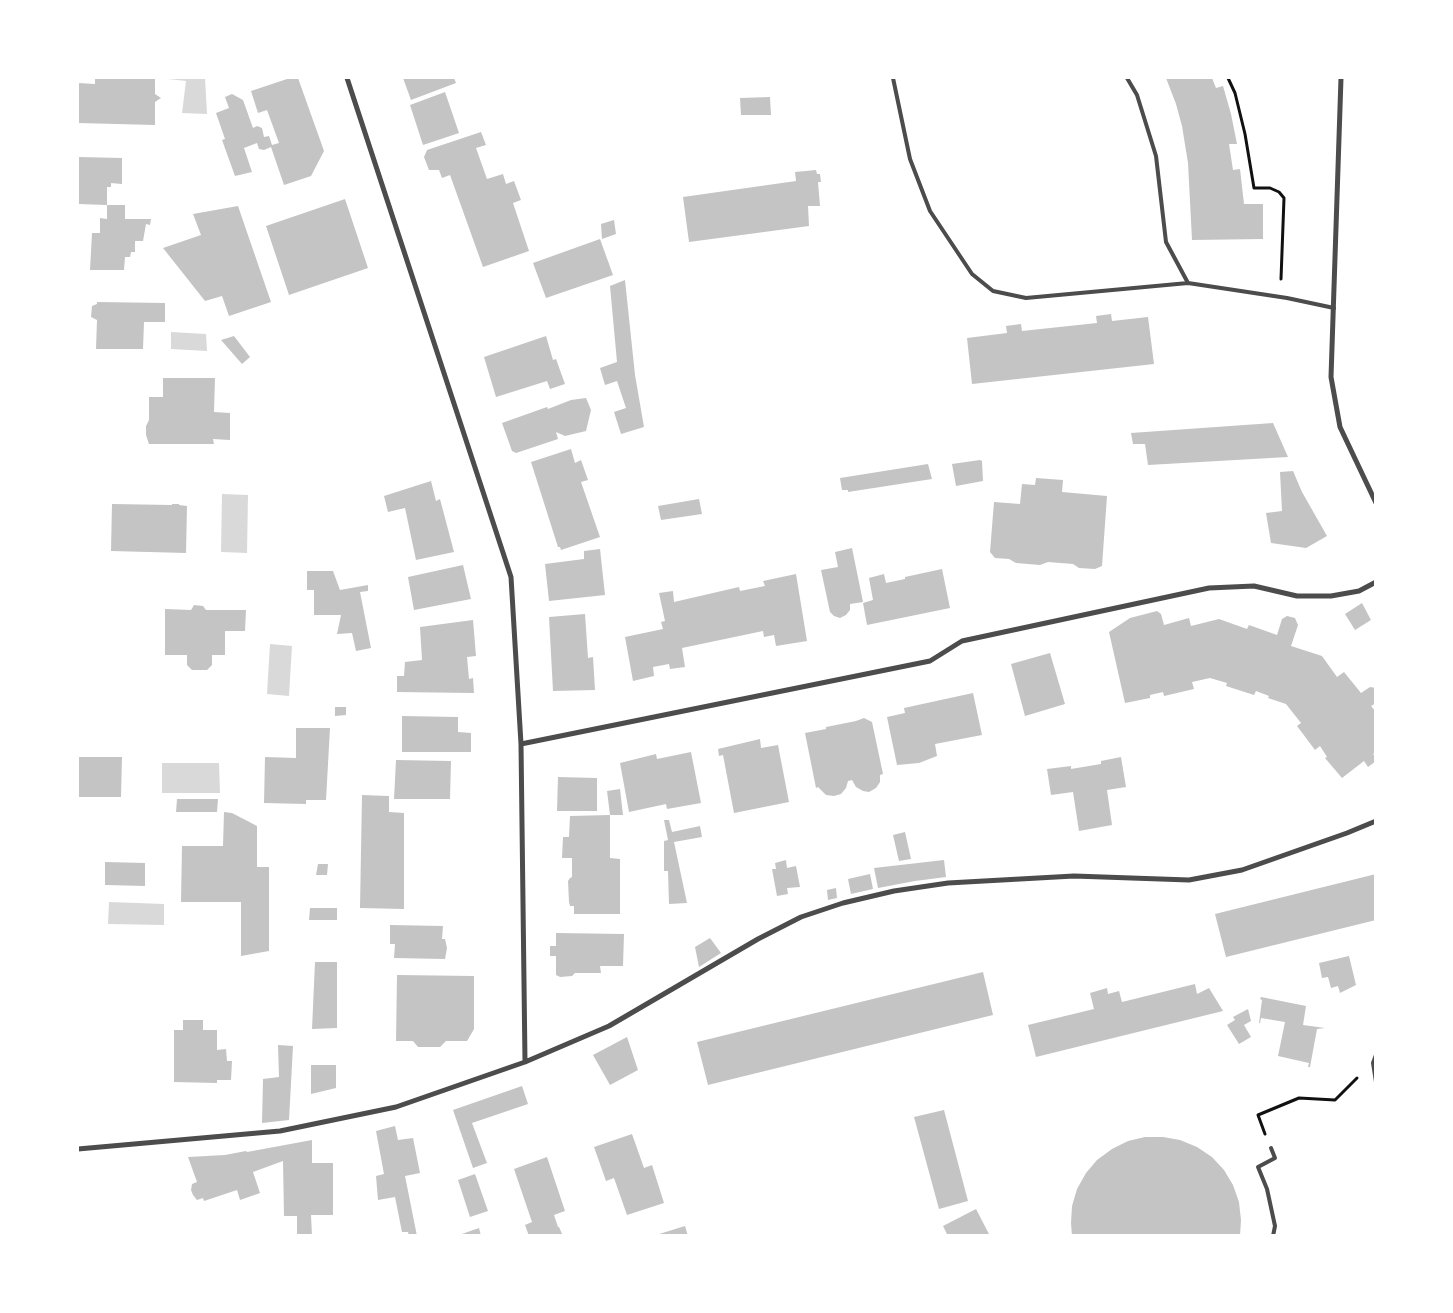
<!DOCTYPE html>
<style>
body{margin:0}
#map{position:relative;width:1453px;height:1313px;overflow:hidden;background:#fff;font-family:"Alegreya Sans",sans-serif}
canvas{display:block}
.frame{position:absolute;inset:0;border:79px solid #fff;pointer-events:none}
</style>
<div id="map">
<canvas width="1453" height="1313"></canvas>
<div class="frame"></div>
</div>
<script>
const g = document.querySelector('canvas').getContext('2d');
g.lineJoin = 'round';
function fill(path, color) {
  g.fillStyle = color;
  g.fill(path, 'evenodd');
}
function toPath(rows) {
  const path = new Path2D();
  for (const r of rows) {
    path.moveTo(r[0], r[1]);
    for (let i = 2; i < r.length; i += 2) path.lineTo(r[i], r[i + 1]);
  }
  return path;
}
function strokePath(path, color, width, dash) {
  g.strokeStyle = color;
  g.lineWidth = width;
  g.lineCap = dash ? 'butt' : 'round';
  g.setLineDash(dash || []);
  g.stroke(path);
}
const water = toPath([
 [168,78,207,78,205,78,207,114,182,113,186,81,168,79],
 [171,332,206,334,207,351,171,349],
 [222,494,248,495,247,553,221,552],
 [270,644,292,646,289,696,267,694],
 [162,763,219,763,220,793,162,793],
 [109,902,164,904,164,925,108,924]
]);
const building = toPath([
 [95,78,155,78,155,94,161,98,155,102,155,125,78,123,78,83,95,84],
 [290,78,298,78,324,151,311,176,284,185,271,147,264,150,259,149,257,143,244,148,252,172,235,176,222,140,225,139,216,113,229,108,225,97,232,94,243,100,253,128,257,126,262,128,264,137,269,136,272,145,279,143,267,110,258,113,251,91],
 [403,78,454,78,456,83,411,100],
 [1166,78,1212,78,1216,88,1223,86,1231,114,1237,144,1229,144,1233,170,1240,169,1244,204,1263,204,1263,239,1192,240,1188,163,1182,126,1176,104],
 [445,92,459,133,423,145,410,105],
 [770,97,771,115,741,115,740,98],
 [481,132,486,145,476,148,487,179,503,174,506,184,514,181,521,200,513,203,529,251,483,267,450,175,442,178,439,170,429,170,424,157,427,150],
 [78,157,122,158,122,184,111,183,111,187,107,187,107,205,125,205,125,219,151,219,150,225,146,224,143,241,135,241,135,252,131,252,130,257,125,257,124,270,90,270,92,233,100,233,100,218,107,219,107,205,78,204],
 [816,170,817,174,820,174,821,182,818,182,820,206,808,206,809,226,689,242,683,197,796,181,795,172],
 [345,199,368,268,289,295,266,226],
 [238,206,271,302,229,316,222,296,205,301,163,248,201,235,193,214],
 [614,220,616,234,602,239,601,224],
 [600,239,613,275,546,298,533,263],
 [625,280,635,375,644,427,621,434,614,412,626,408,617,381,605,385,600,368,617,362,610,286],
 [97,302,165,303,165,322,144,322,143,349,96,349,97,320,91,317,92,306,97,304],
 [1111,314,1112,321,1148,317,1154,364,972,384,967,338,1007,333,1006,326,1021,324,1022,331,1097,323,1096,316],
 [234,336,250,357,242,364,221,340],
 [546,336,553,360,556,359,565,384,550,389,547,381,496,397,484,357],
 [163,378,215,378,214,412,230,413,230,440,213,439,214,444,149,444,146,435,146,426,149,420,149,397,163,397],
 [586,398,591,410,586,431,565,436,556,432,558,439,516,453,512,451,502,423,547,407,548,409,571,400],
 [1273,423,1288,457,1148,465,1145,444,1133,444,1131,433],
 [571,449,575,463,581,460,588,480,581,482,600,537,561,550,560,547,558,547,531,462],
 [980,460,982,461,983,481,956,486,952,464],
 [928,464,932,479,848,492,848,490,842,490,840,478],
 [1293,471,1302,492,1327,536,1306,548,1271,543,1266,513,1282,511,1280,472],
 [1036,478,1063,480,1062,492,1107,496,1102,566,1095,569,1079,568,1073,564,1048,562,1040,565,1016,563,1009,559,995,558,990,552,994,502,1020,504,1022,484,1035,485],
 [431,481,436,501,440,499,454,552,416,560,405,508,388,512,384,496],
 [699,499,702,514,661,520,658,506],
 [112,504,172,505,172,504,179,504,179,505,187,506,186,553,111,551],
 [852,548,863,602,850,604,850,610,846,615,840,618,834,616,830,612,821,570,838,567,835,552],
 [600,549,605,595,549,601,545,564,584,559,584,551],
 [463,565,471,599,414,610,408,577],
 [942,569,950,608,867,625,863,603,873,600,869,578,884,574,886,583,905,579,905,577],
 [307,571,333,571,340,590,368,585,368,591,360,592,371,648,356,651,352,633,337,634,341,615,314,615,314,590,307,590],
 [796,574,807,641,776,646,774,635,764,637,763,631,682,648,685,667,670,669,669,664,653,667,654,676,633,681,625,637,663,629,661,622,665,621,659,593,673,591,674,602,739,587,740,591,765,586,763,581],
 [1362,603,1371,620,1355,630,1345,614],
 [194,605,203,606,206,610,246,610,245,631,225,631,225,655,212,655,212,665,207,670,192,670,187,665,187,655,165,655,165,609,191,610],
 [1157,611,1161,614,1164,625,1189,618,1191,626,1219,619,1247,629,1249,625,1277,635,1282,619,1287,616,1295,618,1298,625,1291,646,1322,656,1337,677,1344,672,1361,693,1370,687,1376,688,1376,703,1371,706,1376,712,1376,752,1373,754,1376,758,1376,761,1368,767,1364,761,1342,778,1325,758,1327,757,1320,746,1315,750,1297,726,1301,723,1286,704,1268,698,1269,696,1256,691,1254,695,1226,686,1227,683,1210,678,1192,682,1194,689,1164,696,1163,692,1150,695,1150,698,1125,703,1109,632,1130,618],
 [585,614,588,658,593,657,595,690,553,691,549,617],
 [473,620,476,656,467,657,469,679,473,678,474,693,397,692,397,676,404,676,405,662,422,660,420,627],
 [1050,653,1065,704,1025,716,1011,664],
 [973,693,982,735,935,744,937,756,919,763,897,765,887,717,905,713,904,708],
 [335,707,346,707,346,715,335,716],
 [402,716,458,717,458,732,471,733,471,752,402,752],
 [864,718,872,722,883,774,880,775,880,782,876,788,869,792,863,791,856,787,852,780,848,781,846,788,841,794,834,796,826,795,818,787,816,788,805,733,826,729,826,727,856,721],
 [296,728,330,728,326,800,306,800,306,804,264,803,265,757,296,758],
 [760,739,761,748,778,745,789,802,734,813,723,755,719,756,718,749],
 [691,752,701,803,667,809,666,804,629,812,620,763,656,754,657,759],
 [78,757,122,757,121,797,78,797],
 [1121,757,1126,787,1107,790,1112,825,1079,831,1073,792,1051,795,1047,769,1071,766,1071,769,1101,764,1101,761],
 [396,760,451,761,450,799,394,799],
 [558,777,597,778,597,811,557,811],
 [620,789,623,815,610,815,607,791],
 [362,795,389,796,389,812,404,813,404,909,360,908],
 [177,799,218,799,217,812,176,812],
 [224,812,232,813,257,826,257,867,269,867,269,951,241,956,241,902,181,902,182,846,223,846],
 [610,815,610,858,620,859,620,914,574,914,574,906,570,906,569,902,568,881,570,878,572,877,572,858,562,858,563,837,569,837,570,816],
 [664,820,669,820,672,832,700,826,702,837,674,842,687,903,669,904,668,871,664,871,664,841,668,840],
 [905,832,911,859,899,861,893,835],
 [786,860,787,868,796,866,800,887,787,888,788,894,777,896,772,869,776,869,775,863],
 [944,860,946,877,915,881,878,888,874,868],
 [105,862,145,863,145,886,105,885],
 [318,864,328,864,327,875,316,875],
 [870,874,873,889,851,894,848,879],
 [1376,874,1376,920,1226,957,1215,914],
 [836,888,837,898,828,900,827,890],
 [310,908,337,908,337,920,309,920],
 [390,925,443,926,442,939,445,939,447,948,445,959,394,958,395,944,390,944],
 [556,933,624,934,623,966,600,966,601,973,575,973,572,976,560,977,556,975,556,956,550,956,550,946,556,946],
 [710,938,721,953,699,967,695,947],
 [1349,956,1356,985,1340,993,1338,986,1331,988,1328,977,1322,978,1319,963],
 [315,962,337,962,337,1028,312,1029],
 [983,972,993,1015,708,1085,697,1042],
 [397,975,474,976,474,1029,467,1041,446,1041,440,1047,418,1047,413,1041,396,1041],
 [1195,984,1197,994,1209,988,1223,1011,1036,1057,1028,1025,1094,1009,1090,993,1107,988,1108,994,1119,991,1122,1002],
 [1261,997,1306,1006,1303,1025,1325,1028,1317,1029,1310,1067,1308,1067,1309,1063,1278,1056,1285,1022,1261,1018,1260,1023,1259,1023,1262,1000,1260,999],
 [1248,1009,1251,1021,1244,1025,1251,1037,1239,1044,1227,1025,1235,1020,1233,1017],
 [183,1020,203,1020,203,1030,217,1030,217,1050,226,1049,227,1061,232,1061,231,1080,217,1080,217,1083,174,1082,174,1030,183,1030],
 [627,1037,638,1070,610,1085,593,1055],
 [278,1045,293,1046,289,1120,262,1123,263,1079,279,1077],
 [311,1065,336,1065,336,1088,311,1094],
 [522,1086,528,1104,472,1123,487,1163,473,1168,453,1110],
 [944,1110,968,1201,939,1209,914,1117],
 [395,1126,398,1140,413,1138,420,1173,405,1176,417,1236,409,1236,408,1232,402,1232,395,1197,378,1200,376,1176,384,1174,376,1131],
 [632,1134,644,1168,652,1165,664,1203,627,1215,614,1178,606,1181,594,1147],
 [1145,1137,1163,1137,1180,1140,1197,1147,1212,1157,1224,1170,1233,1185,1239,1202,1241,1220,1240,1236,1072,1236,1071,1223,1072,1206,1077,1189,1086,1173,1097,1160,1112,1149,1128,1141],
 [312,1140,312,1163,333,1163,333,1215,311,1215,312,1236,297,1236,297,1216,284,1216,283,1161,253,1172,260,1193,240,1200,237,1190,204,1201,203,1198,197,1200,193,1195,191,1190,192,1184,197,1182,188,1157,225,1155,246,1151,247,1152],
 [547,1157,565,1211,554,1215,558,1227,559,1227,563,1236,529,1236,525,1225,532,1222,514,1169],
 [475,1174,488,1211,470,1217,458,1180],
 [976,1209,990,1236,948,1236,943,1226],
 [685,1226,688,1236,656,1236,656,1235],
 [479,1228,481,1236,459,1236,459,1235]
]);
const path = toPath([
 [1228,78,1235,93,1245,134,1254,188,1270,188,1279,192,1284,198,1281,279],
 [1265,1134,1258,1115,1299,1098,1335,1100,1357,1078]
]);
const service = toPath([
 [893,78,910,159,930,211,972,274,993,291,1026,298,1188,283],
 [1127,78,1137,95,1156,156,1166,242,1188,283,1287,298,1334,308],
 [1376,1055,1373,1063,1376,1082],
 [1271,1148,1275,1158,1258,1167,1267,1189,1275,1226,1273,1236]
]);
const minor = toPath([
 [347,78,511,577,521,744,525,1062],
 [1341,78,1331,377,1340,427,1376,503],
 [521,744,930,661,962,641,1209,588,1254,586,1297,596,1331,596,1359,591,1376,582],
 [78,1149,280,1131,396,1107,525,1062,609,1026,758,939,801,917,843,903,894,891,948,883,1074,876,1189,880,1242,870,1347,833,1376,821]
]);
fill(water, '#d9d9d9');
fill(building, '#c4c4c4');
strokePath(path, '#111', 3);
strokePath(service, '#4c4c4c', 4);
strokePath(minor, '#4c4c4c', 5);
</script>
